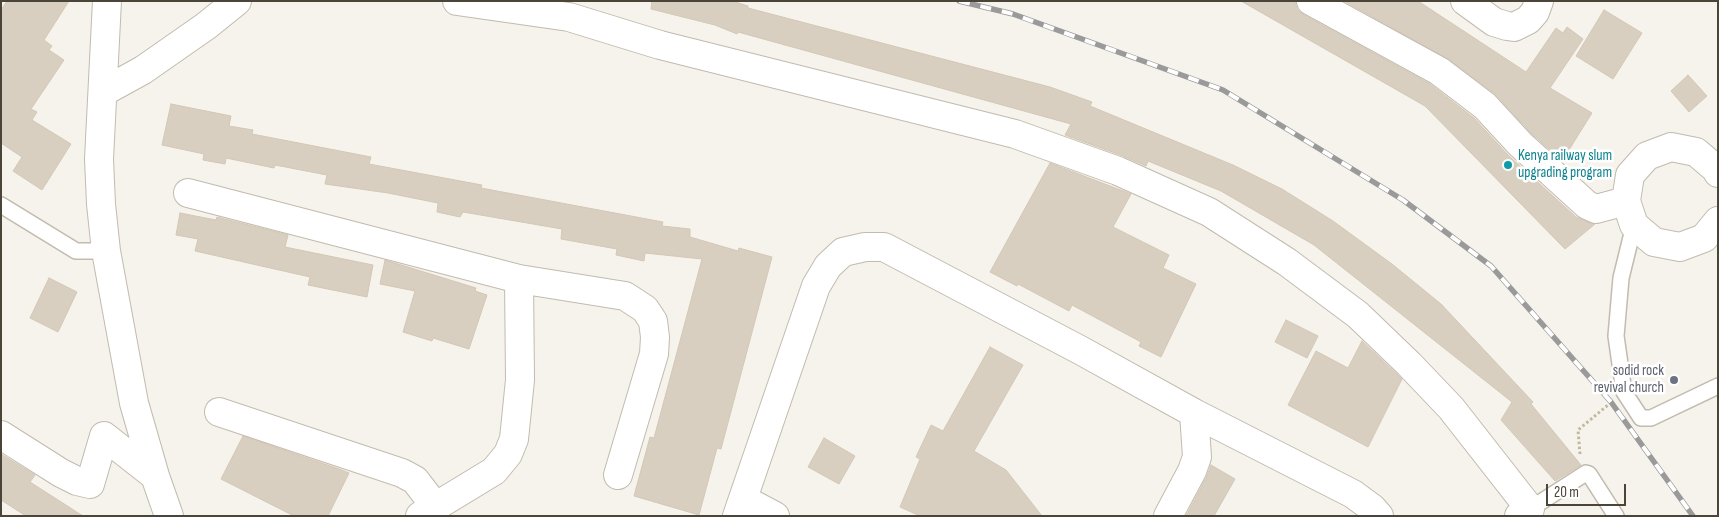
<!DOCTYPE html>
<style>
body{margin:0}
#map{position:relative;width:1719px;height:517px;overflow:hidden;background:#f6f3ec;font-family:"Sofia Sans Condensed",sans-serif}
canvas{display:block}
.frame{position:absolute;inset:0;border:2px solid #4b4439;pointer-events:none}
.scale{position:absolute;left:1546px;top:484px;width:80px;height:22px;box-sizing:border-box;border:2px solid #4b4439;border-top:0;padding-left:6px;font-size:15px;line-height:18px;white-space:nowrap;color:#4b4439;-webkit-text-stroke:4px #fff;paint-order:stroke}
</style>
<div id="map">
<canvas width="1719" height="517"></canvas>
<div class="frame"></div>
<div class="scale">20 m</div>
</div>
<script>
const g = document.querySelector('canvas').getContext('2d');
g.lineJoin = 'round';
function fill(path, color) {
  g.fillStyle = color;
  g.fill(path, 'evenodd');
}
function toPath(rows) {
  const path = new Path2D();
  for (const r of rows) {
    path.moveTo(r[0], r[1]);
    for (let i = 2; i < r.length; i += 2) path.lineTo(r[i], r[i + 1]);
  }
  return path;
}
function strokePath(path, color, width, dash) {
  g.strokeStyle = color;
  g.lineWidth = width;
  g.lineCap = dash ? 'butt' : 'round';
  g.setLineDash(dash || []);
  g.stroke(path);
}
function label(font, color, halo, rows, align = 'center') {
  g.font = font + ' "Sofia Sans Condensed",sans-serif';
  g.lineWidth = 5;
  g.setLineDash([]);
  g.textBaseline = 'middle';
  g.strokeStyle = halo;
  g.fillStyle = color;
  for (const [text, x, y, turn = 0] of rows) {
    g.save();
    g.translate(x, y);
    g.rotate((+turn || 0) * Math.PI / 180);
    g.textAlign = isNaN(turn) ? turn : align;
    if (halo) g.strokeText(text, 0, 0);
    g.fillText(text, 0, 0);
    g.restore();
  }
}
const building = toPath([
 [7,1,69,1,44,40,52,46,49,50,64,60,31,109,37,112,32,120,71,144,42,190,13,171,22,157,1,143,1,10,7,1],
 [652,1,732,1,748,6,748,8,1050,87,1092,102,1090,106,1233,165,1282,189,1333,221,1392,264,1441,304,1533,402,1531,404,1581,465,1555,481,1501,420,1512,402,1314,245,1221,191,1148,161,1146,166,1123,156,1065,135,1071,124,738,32,737,34,715,25,651,9,652,1],
 [1241,1,1295,1,1297,9,1304,15,1430,84,1474,118,1509,156,1576,217,1590,223,1595,224,1565,249,1425,106,1241,1],
 [1344,1,1418,1,1526,72,1556,28,1563,33,1567,27,1583,39,1550,88,1592,113,1562,161,1531,133,1495,94,1448,59,1344,1],
 [1604,10,1642,33,1613,79,1576,56,1604,10],
 [1688,75,1707,96,1689,112,1671,91,1688,75],
 [171,104,231,116,229,126,253,130,252,134,371,157,369,164,482,185,481,188,663,222,662,226,690,229,690,237,738,251,739,248,772,257,721,449,717,448,699,515,634,496,650,437,654,438,702,259,645,253,644,261,616,255,617,249,561,239,562,229,463,212,460,217,437,212,438,203,388,193,325,184,327,175,275,165,274,168,226,158,225,164,203,160,204,154,162,145,171,104],
 [1050,163,1131,194,1113,227,1169,255,1163,268,1196,284,1161,357,1139,346,1141,342,1072,305,1069,311,1018,284,1017,286,990,272,1050,163],
 [180,213,216,220,217,217,288,235,285,247,373,265,367,297,308,285,310,277,195,251,198,239,176,235,180,213],
 [385,260,476,288,475,291,487,295,469,349,433,338,432,341,403,332,415,291,380,284,385,260],
 [49,278,77,292,58,332,30,318,49,278],
 [1286,320,1318,336,1307,358,1275,342,1286,320],
 [1362,341,1402,379,1368,447,1288,405,1316,351,1348,368,1362,341],
 [990,347,1023,365,974,451,1006,470,1042,516,920,516,900,507,920,459,916,457,931,425,943,431,990,347],
 [243,436,339,469,349,473,328,516,294,516,221,479,243,436],
 [824,438,855,456,839,484,808,467,824,438],
 [1,454,35,475,30,482,83,516,26,516,1,500,1,454],
 [1211,465,1235,479,1214,516,1186,516,1206,478,1211,465]
]);
const path = toPath([
 [1580,454,1578,430,1608,405]
]);
const lane = toPath([
 [1,205,76,251,106,251],
 [1634,225,1621,278,1616,336,1624,392,1641,418,1651,418,1718,386],
 [1530,509,1586,473,1589,474,1616,516]
]);
const street = toPath([
 [107,1,99,159,101,204,106,251,134,403,155,476,169,516],
 [457,1,569,17,660,45,1015,134,1118,171,1209,212,1287,262,1358,315,1409,364,1451,408,1530,509,1519,516],
 [1311,1,1439,71,1485,106,1520,144,1587,205,1596,209,1626,201],
 [1465,1,1494,22,1507,26,1514,27,1528,20,1535,12,1539,1],
 [103,92,143,70,206,26,237,1],
 [1718,173,1716,169,1696,152,1671,147,1647,156,1630,175,1626,201,1634,225,1654,242,1680,247,1704,238,1718,221],
 [188,193,519,279,625,296,645,309,653,321,655,337,654,354,618,475],
 [219,412,402,473,415,480,435,506],
 [1,435,61,473,77,481,90,484,104,436,155,476],
 [743,499,775,516],
 [420,516,494,471,508,454,514,439,520,380,519,279],
 [737,516,816,286,828,266,843,252,865,247,884,247,1080,350,1194,413,1353,494,1372,508,1379,516],
 [1168,516,1192,471,1197,457,1194,413]
]);
const rail = toPath([
 [959,1,1013,14,1223,90,1403,200,1491,266,1611,402,1693,516]
]);
const markers = [
 [1508,165,5,"#0f9aa8"],
 [1674,380,5,"#6b7280"]
];
const cultureNames = [
 ["Kenya railway slum",1518,156],
 ["upgrading program",1518,173]
];
const worshipNames = [
 ["sodid rock",1664,371],
 ["revival church",1664,388]
];
fill(building, '#d8cfc1');
strokePath(building, '#d3c7b4', 1);
strokePath(lane, '#c2bbae', 18);
strokePath(street, '#c2bbae', 30);
strokePath(path, '#c4b79f', 3, [2.5, 2.5]);
strokePath(lane, '#fff', 15);
strokePath(street, '#fff', 28);
strokePath(rail, '#9a9a9a', 5.5);
strokePath(rail, '#fff', 4, [11]);
for (const [x, y, r, color] of markers) {
  const dot = new Path2D();
  dot.arc(x, y, r, 0, 2 * Math.PI);
  g.fillStyle = color;
  g.fill(dot);
  strokePath(dot, '#fff', 2);
}
label('15px', '#0d838f', '#fff', cultureNames, 'left');
label('15px', '#5b616d', '#fff', worshipNames, 'right');
</script>
